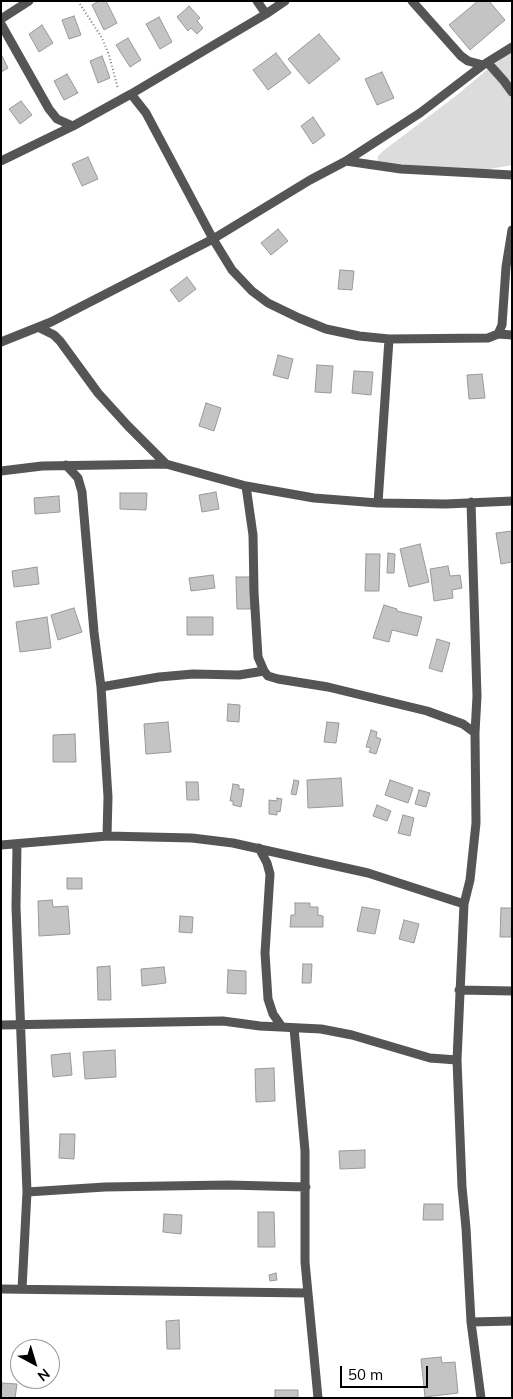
<!DOCTYPE html>
<style>
body{margin:0}
#map{position:relative;width:513px;height:1399px;overflow:hidden;background:#fff;font-family:Mulish,sans-serif}
canvas{display:block}
.frame{position:absolute;inset:0;border:2px solid #000;pointer-events:none}
.north{position:absolute;left:10px;top:1339px;width:50px;height:50px;box-sizing:border-box;background:#fff;border:1px solid #999;border-radius:50%;rotate:141deg;font-size:14px;font-weight:700;line-height:20px;text-align:center;color:#000}
.north::after{content:'';display:block;margin:auto;width:18px;height:22px;background:#000;clip-path:polygon(50% 0,100% 100%,50% 72%,0 100%)}
.scale{position:absolute;left:340px;top:1366px;width:88px;height:22px;box-sizing:border-box;border:2px solid #000;border-top:0;padding-left:6px;font-size:15px;line-height:18px;white-space:nowrap;color:#000;-webkit-text-stroke:4px #fff;paint-order:stroke}
</style>
<div id="map">
<canvas width="513" height="1399"></canvas>
<div class="frame"></div>
<div class="north">N</div>
<div class="scale">50 m</div>
</div>
<script>
const g = document.querySelector('canvas').getContext('2d');
g.lineJoin = 'round';
function fill(path, color) {
  g.fillStyle = color;
  g.fill(path, 'evenodd');
}
function toPath(rows) {
  const path = new Path2D();
  for (const r of rows) {
    path.moveTo(r[0], r[1]);
    for (let i = 2; i < r.length; i += 2) path.lineTo(r[i], r[i + 1]);
  }
  return path;
}
function strokePath(path, color, width, dash) {
  g.strokeStyle = color;
  g.lineWidth = width;
  g.lineCap = dash ? 'butt' : 'round';
  g.setLineDash(dash || []);
  g.stroke(path);
}
const green = toPath([
 [512,51,512,165,473,172,377,164,378,156,383,151,457,95,489,68]
]);
const building = toPath([
 [99,1,106,1,117,23,104,30,92,5,99,1],
 [478,1,489,1,505,20,470,50,449,25,478,1],
 [189,6,200,18,197,21,203,28,197,34,191,28,188,31,177,17,189,6],
 [74,16,81,35,69,39,62,20,74,16],
 [159,17,172,42,160,49,146,24,159,17],
 [42,25,53,43,39,52,29,34,42,25],
 [319,34,340,59,309,84,288,59,319,34],
 [128,38,141,60,130,67,116,45,128,38],
 [276,53,291,73,268,90,253,70,276,53],
 [1,54,8,68,1,72,1,54],
 [102,56,110,78,98,83,90,61,102,56],
 [382,72,394,98,377,105,365,79,382,72],
 [67,74,78,93,64,100,54,81,67,74],
 [21,101,32,115,20,124,9,109,21,101],
 [313,117,325,135,313,144,301,126,313,117],
 [88,157,98,179,82,186,72,164,88,157],
 [278,229,288,241,271,255,261,243,278,229],
 [340,270,354,271,352,290,338,289,340,270],
 [187,277,196,289,179,302,170,290,187,277],
 [278,355,293,359,288,379,273,375,278,355],
 [317,365,333,366,331,393,315,392,317,365],
 [354,371,373,372,371,395,352,393,354,371],
 [482,374,485,398,469,399,467,375,482,374],
 [206,403,221,408,214,431,199,426,206,403],
 [216,492,219,509,202,512,199,495,216,492],
 [120,493,147,493,146,510,120,509,120,493],
 [59,496,60,512,35,514,34,498,59,496],
 [512,531,512,562,501,564,496,533,512,531],
 [420,544,429,582,409,587,400,549,420,544],
 [388,553,395,554,394,573,387,573,388,553],
 [366,554,380,554,379,591,365,591,366,554],
 [448,566,450,576,460,575,462,588,452,590,453,598,434,601,430,569,448,566],
 [37,567,39,584,14,587,12,571,37,567],
 [213,575,215,588,191,591,189,578,213,575],
 [236,577,250,577,251,609,237,609,236,577],
 [384,605,397,609,397,611,422,617,417,636,392,630,389,642,373,638,384,605],
 [74,608,82,632,58,640,51,615,74,608],
 [47,617,51,648,20,652,16,622,47,617],
 [187,617,213,617,213,635,187,635,187,617],
 [437,639,450,643,442,672,429,668,437,639],
 [228,704,240,705,239,722,227,721,228,704],
 [168,722,171,752,146,754,144,724,168,722],
 [327,722,339,723,336,743,324,742,327,722],
 [371,730,377,732,376,737,381,739,376,754,369,752,371,748,366,747,371,730],
 [75,734,76,762,53,762,53,735,75,734],
 [341,778,343,806,308,808,307,780,341,778],
 [294,780,299,781,296,795,291,794,294,780],
 [390,780,413,788,408,803,385,795,390,780],
 [186,782,198,782,199,800,187,800,186,782],
 [233,784,239,785,239,789,244,789,241,807,233,805,233,801,230,801,233,784],
 [419,790,430,793,426,807,415,804,419,790],
 [277,798,282,799,280,812,277,811,277,815,269,814,269,800,277,801,277,798],
 [377,805,391,811,387,821,373,816,377,805],
 [403,815,414,818,410,836,398,833,403,815],
 [67,878,82,878,82,889,67,889,67,878],
 [52,900,53,907,68,906,70,934,39,936,38,901,52,900],
 [295,903,310,903,310,907,318,907,318,915,323,916,323,927,290,927,291,915,295,915,295,903],
 [362,907,380,910,375,934,357,931,362,907],
 [501,908,512,908,511,937,500,937,501,908],
 [180,916,193,917,192,933,179,932,180,916],
 [404,920,419,924,414,943,399,939,404,920],
 [303,964,312,964,311,983,302,983,303,964],
 [110,966,111,1000,98,1000,97,967,110,966],
 [164,967,166,983,142,986,141,969,164,967],
 [228,970,246,971,246,994,227,993,228,970],
 [115,1050,116,1077,85,1079,83,1052,115,1050],
 [70,1053,72,1075,53,1077,51,1055,70,1053],
 [274,1068,275,1101,256,1102,255,1069,274,1068],
 [60,1134,75,1134,74,1159,59,1158,60,1134],
 [365,1150,365,1168,340,1169,339,1151,365,1150],
 [424,1204,443,1204,443,1220,423,1220,424,1204],
 [258,1212,274,1212,275,1247,258,1247,258,1212],
 [164,1214,182,1215,181,1234,163,1232,164,1214],
 [276,1273,277,1280,270,1281,269,1275,276,1273],
 [179,1320,180,1349,167,1349,166,1321,179,1320],
 [441,1357,442,1363,455,1362,458,1393,425,1397,421,1359,441,1357],
 [2,1383,17,1384,15,1398,1,1398,2,1383],
 [275,1390,298,1390,298,1398,275,1398,275,1390]
]);
const path = toPath([
 [78,1,102,38,109,55,118,89]
]);
const street = toPath([
 [257,1,266,14],
 [412,1,461,56,468,61,483,65],
 [1,19,29,1],
 [1,24,49,109,57,119,73,126],
 [488,63,504,81,512,92],
 [131,94,146,113,213,239,232,270,252,291,268,303,299,318,326,329,359,336,389,339,488,338,498,334,502,325,506,267,512,230],
 [1,161,73,126,131,94,266,14,285,1],
 [346,161,420,113,483,65,512,47],
 [38,327,54,335,60,341,98,393,128,426,166,464],
 [498,334,512,335],
 [1,342,51,322,213,239,310,180,346,161,401,169,512,175],
 [66,465,78,478,82,492,94,632,101,687,108,797,107,836],
 [1,471,42,466,166,464,246,486,314,498,378,503,446,504,512,501],
 [246,486,253,535,254,592,258,657,264,671,268,676,278,679,328,687,427,711,463,724,475,733],
 [471,502,477,696,475,733,476,823,470,880,464,904,457,1060,462,1187,466,1228,471,1322,481,1398],
 [378,503,389,339],
 [101,687,159,677,193,674,239,675,264,671],
 [17,844,16,907,27,1192,22,1289],
 [1,845,107,836,192,838,233,843,368,873,464,904],
 [259,848,267,863,270,874,265,953,268,999,273,1014,282,1027],
 [459,990,512,991],
 [1,1025,223,1021,260,1026,321,1029,352,1035,430,1058,457,1060],
 [294,1028,305,1151,305,1262,318,1398],
 [27,1192,105,1187,228,1185,306,1187],
 [1,1289,308,1293],
 [471,1322,512,1321]
]);
fill(green, '#dcdcdc');
fill(building, '#c4c4c4');
strokePath(building, '#999', 1);
strokePath(path, '#777', 2, [1, 2.5]);
strokePath(street, '#555', 9);
</script>
